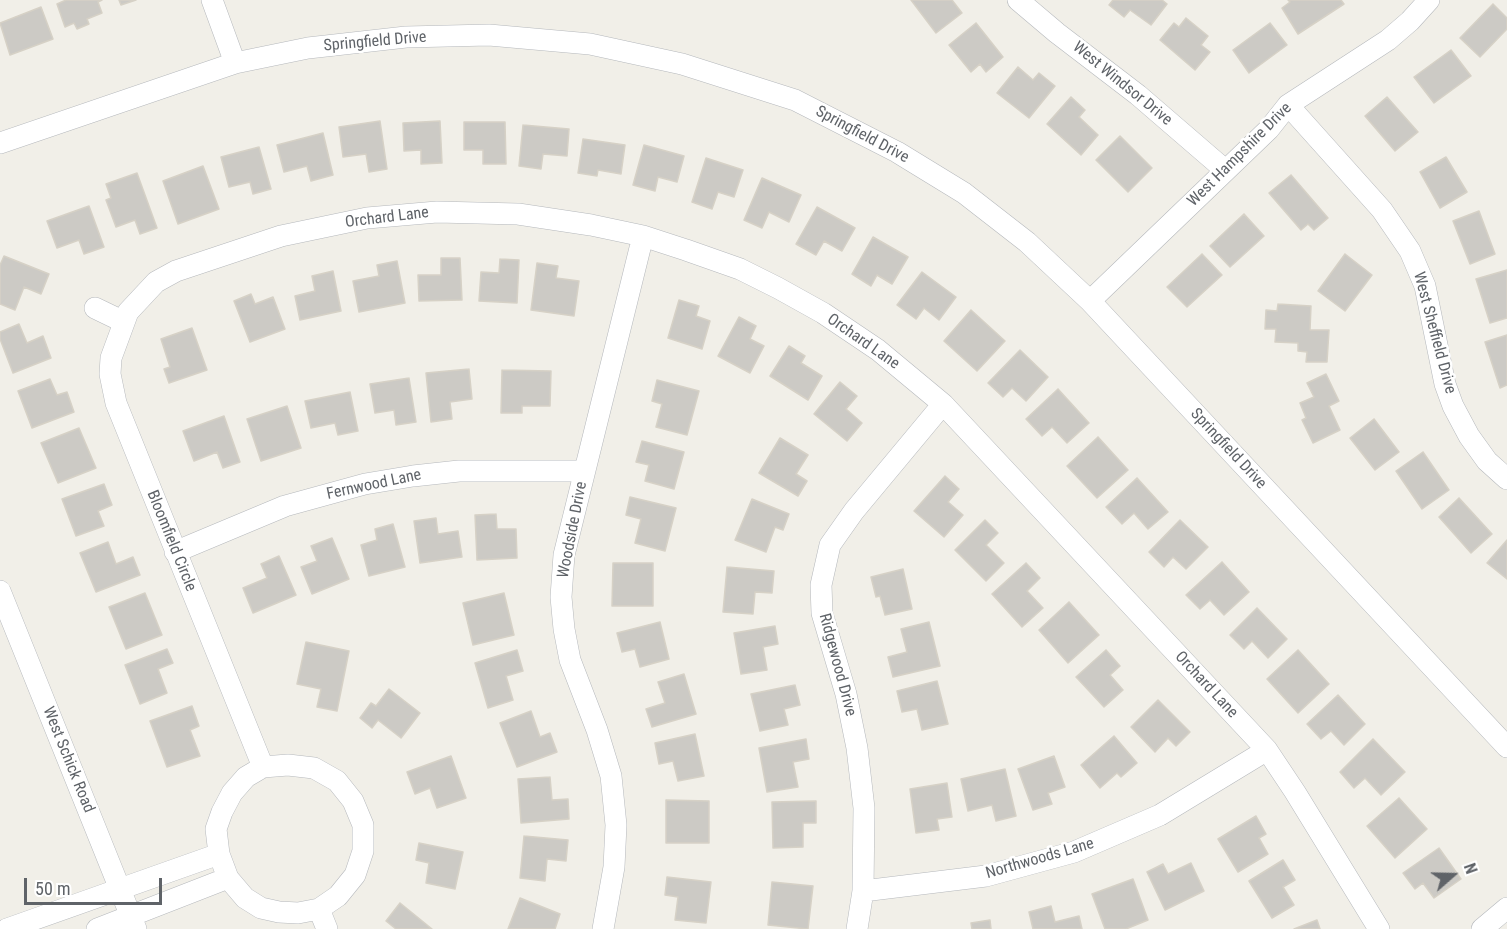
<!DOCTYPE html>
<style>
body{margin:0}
#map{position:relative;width:1507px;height:929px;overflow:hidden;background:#f1efe8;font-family:"Roboto Condensed",sans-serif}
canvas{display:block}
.north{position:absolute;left:1423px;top:845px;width:60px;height:60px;-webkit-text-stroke:4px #fff;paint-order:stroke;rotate:70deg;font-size:16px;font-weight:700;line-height:24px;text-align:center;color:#5f6368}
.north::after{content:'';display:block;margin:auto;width:21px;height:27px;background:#5f6368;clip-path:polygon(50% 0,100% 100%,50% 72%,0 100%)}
.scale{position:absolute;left:24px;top:878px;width:138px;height:27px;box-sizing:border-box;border:3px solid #5f6368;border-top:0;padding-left:8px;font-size:18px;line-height:21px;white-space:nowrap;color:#5f6368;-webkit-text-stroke:4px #fff;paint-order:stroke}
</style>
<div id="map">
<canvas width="1507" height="929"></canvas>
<div class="north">N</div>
<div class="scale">50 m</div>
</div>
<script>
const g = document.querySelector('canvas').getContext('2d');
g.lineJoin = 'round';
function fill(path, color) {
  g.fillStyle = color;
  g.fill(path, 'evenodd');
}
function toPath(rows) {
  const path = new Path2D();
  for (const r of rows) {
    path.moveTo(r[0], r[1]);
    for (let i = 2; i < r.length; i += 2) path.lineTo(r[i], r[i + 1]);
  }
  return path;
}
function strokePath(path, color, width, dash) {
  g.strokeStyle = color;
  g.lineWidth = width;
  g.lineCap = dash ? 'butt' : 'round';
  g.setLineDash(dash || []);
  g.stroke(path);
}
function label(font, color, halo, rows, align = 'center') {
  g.font = font + ' "Roboto Condensed",sans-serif';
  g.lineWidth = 5;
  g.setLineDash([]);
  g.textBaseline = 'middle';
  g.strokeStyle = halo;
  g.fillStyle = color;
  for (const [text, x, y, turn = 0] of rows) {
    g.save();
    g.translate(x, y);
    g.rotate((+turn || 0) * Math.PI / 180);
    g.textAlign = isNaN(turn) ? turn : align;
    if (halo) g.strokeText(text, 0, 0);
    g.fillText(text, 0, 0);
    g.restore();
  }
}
const building = toPath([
 [66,0,102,0,98,2,102,13,87,19,89,24,77,29,74,23,65,27,57,4,66,0],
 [119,0,136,0,121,5,119,0],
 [911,0,952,0,962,13,936,33,911,0],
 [1113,0,1162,0,1167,4,1151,25,1130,10,1124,17,1109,5,1113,0],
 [1288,0,1341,0,1344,4,1298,34,1282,8,1290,2,1288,0],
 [1493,4,1507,18,1507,29,1480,57,1460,38,1493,4],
 [41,7,53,39,10,55,0,23,41,7],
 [1186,18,1208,36,1201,45,1210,52,1195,70,1160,40,1174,23,1179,27,1186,18],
 [976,23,1003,57,986,72,980,64,971,72,949,45,976,23],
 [1270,23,1287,45,1249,73,1233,50,1270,23],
 [1451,50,1471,76,1434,103,1414,77,1451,50],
 [1018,67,1033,80,1039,73,1055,86,1029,118,997,93,1018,67],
 [1071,97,1085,110,1079,117,1098,135,1081,155,1047,124,1071,97],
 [1387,97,1418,132,1395,151,1365,116,1387,97],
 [380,121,387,169,369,172,366,154,343,157,339,127,380,121],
 [440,121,442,163,421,164,421,150,404,151,403,123,440,121],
 [464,122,505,122,506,164,483,164,483,150,464,150,464,122],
 [523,125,569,129,567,156,543,154,541,169,519,166,523,125],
 [323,133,333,175,311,181,307,166,284,172,277,145,323,133],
 [1120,136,1152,168,1128,192,1096,160,1120,136],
 [583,139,625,145,621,174,598,170,597,176,578,173,583,139],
 [644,145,684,156,677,182,658,177,655,191,633,185,644,145],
 [259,147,271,189,253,194,250,182,229,187,221,157,259,147],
 [1446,157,1467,192,1440,208,1420,172,1446,157],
 [706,158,743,170,734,197,718,192,712,209,692,202,706,158],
 [203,166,219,209,178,224,163,181,203,166],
 [137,173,157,228,140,234,135,220,116,227,106,200,111,198,106,184,137,173],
 [1291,175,1328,218,1314,230,1308,224,1301,230,1269,193,1291,175],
 [762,178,801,195,789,222,769,212,762,228,744,220,762,178],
 [89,206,104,247,84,254,79,240,57,248,47,221,89,206],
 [817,207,855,228,842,251,824,241,816,255,796,244,817,207],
 [1479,211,1495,254,1470,264,1453,221,1479,211],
 [1244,214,1264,236,1230,267,1210,246,1244,214],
 [873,237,908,257,892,284,877,275,871,286,852,274,873,237],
 [1202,254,1222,275,1187,307,1167,287,1202,254],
 [1345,254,1372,275,1345,311,1318,291,1345,254],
 [4,256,49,274,41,294,24,287,15,310,0,304,0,265,4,256],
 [441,258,460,258,462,300,419,301,418,275,441,275,441,258],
 [500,259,519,260,517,303,479,301,481,272,499,273,500,259],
 [397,261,405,303,359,312,353,281,379,276,377,265,397,261],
 [537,263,558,266,556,278,579,281,574,316,531,310,537,263],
 [1507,270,1507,318,1490,323,1476,279,1507,270],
 [333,271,341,311,300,320,295,296,315,291,312,276,333,271],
 [922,272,956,297,939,320,924,308,916,319,897,305,922,272],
 [251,294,255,304,273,297,285,329,250,342,234,301,251,294],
 [679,300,699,306,696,316,710,321,702,349,668,338,679,300],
 [1278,304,1311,306,1310,330,1329,330,1327,362,1306,362,1307,352,1298,351,1298,343,1275,342,1276,329,1265,329,1266,310,1277,311,1278,304],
 [971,310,1005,341,977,371,944,341,971,310],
 [739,317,756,326,750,339,764,346,750,373,718,356,739,317],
 [19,324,27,343,43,336,51,358,13,373,0,339,0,332,19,324],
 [192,328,207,370,169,383,164,369,170,367,161,339,192,328],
 [1507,335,1507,385,1500,388,1485,342,1507,335],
 [789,346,805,356,801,363,822,376,808,400,770,376,789,346],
 [1020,350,1048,377,1026,401,1012,388,1003,397,988,383,1020,350],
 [469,369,472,399,450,402,452,419,431,422,426,373,469,369],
 [502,370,551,371,550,406,522,406,522,413,501,413,502,370],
 [1326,374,1339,401,1329,406,1340,430,1313,443,1302,420,1306,418,1300,403,1314,397,1307,383,1326,374],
 [409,378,416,422,396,425,394,410,375,413,370,384,409,378],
 [50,379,57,395,67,392,74,412,32,428,18,391,50,379],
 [657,380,699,391,687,435,656,427,662,404,652,401,657,380],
 [840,382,857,396,846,409,862,423,847,441,814,414,840,382],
 [1058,389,1089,423,1067,443,1052,427,1042,436,1026,419,1058,389],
 [350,392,358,431,338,435,335,423,311,428,305,401,350,392],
 [287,406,301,448,261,461,247,419,287,406],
 [224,416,240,462,223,468,217,452,194,461,183,431,224,416],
 [1374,419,1399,452,1375,470,1350,438,1374,419],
 [79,428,96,468,58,483,41,443,79,428],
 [1098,437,1128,470,1097,498,1067,466,1098,437],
 [780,438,808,455,796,474,807,481,798,496,759,473,780,438],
 [642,441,684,452,674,489,645,481,649,465,636,462,642,441],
 [1423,452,1449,490,1422,509,1396,471,1423,452],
 [945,476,959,489,948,502,963,515,944,537,914,511,945,476],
 [1137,478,1168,512,1148,529,1134,513,1122,524,1106,507,1137,478],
 [104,484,112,505,98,511,104,526,76,536,62,499,104,484],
 [630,497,676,508,665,551,635,543,641,519,626,515,630,497],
 [1459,498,1492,534,1471,553,1439,517,1459,498],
 [752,499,789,514,783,530,775,527,766,552,735,540,752,499],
 [496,514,497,529,516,529,517,558,477,560,475,515,496,514],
 [436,518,438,534,458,531,462,557,420,563,414,521,436,518],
 [985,520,998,533,986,545,1004,563,986,581,955,550,985,520],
 [1180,520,1208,547,1186,569,1173,557,1164,567,1149,552,1180,520],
 [393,524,405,567,369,576,361,545,377,540,375,529,393,524],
 [332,538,349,579,312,594,301,567,317,561,311,546,332,538],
 [1507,540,1507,579,1487,563,1507,540],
 [108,542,116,564,133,557,140,575,96,592,80,553,108,542],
 [279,556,296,595,253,613,243,588,267,578,261,564,279,556],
 [1222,562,1249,592,1224,615,1210,600,1200,609,1186,595,1222,562],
 [613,563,653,563,653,606,612,606,613,563],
 [1026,563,1040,578,1027,591,1043,608,1022,627,992,594,1026,563],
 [727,567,774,571,772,593,755,592,753,614,723,612,727,567],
 [903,569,912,609,885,615,880,596,876,597,871,577,903,569],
 [145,593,162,635,126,649,109,607,145,593],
 [504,593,514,635,473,645,463,603,504,593],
 [1069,602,1099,635,1068,663,1039,630,1069,602],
 [1257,608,1287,639,1268,658,1252,641,1244,649,1230,635,1257,608],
 [660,622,669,659,640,667,635,649,622,652,617,633,660,622],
 [929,622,940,666,893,677,888,657,907,652,901,629,929,622],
 [775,626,778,644,763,647,767,670,741,674,734,633,775,626],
 [306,642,349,651,337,711,317,707,321,689,297,684,306,642],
 [167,649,173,663,158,669,167,693,140,704,125,665,167,649],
 [517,650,523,671,506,676,513,700,488,708,475,663,517,650],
 [1106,650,1120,666,1110,675,1123,690,1104,707,1076,677,1106,650],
 [1298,650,1329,684,1298,713,1267,679,1298,650],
 [684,674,696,714,652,727,646,709,665,703,658,682,684,674],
 [937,681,948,724,922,730,917,709,902,712,897,691,937,681],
 [795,685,800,705,784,709,788,725,760,731,751,694,795,685],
 [389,689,420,713,401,738,378,720,372,728,360,718,371,703,376,706,389,689],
 [1338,695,1365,724,1344,745,1331,731,1321,739,1307,724,1338,695],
 [1158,700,1190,732,1176,746,1168,738,1155,752,1131,727,1158,700],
 [192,706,199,726,190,730,200,756,167,767,150,721,192,706],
 [531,711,540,737,550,733,557,752,517,767,500,723,531,711],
 [695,734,704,776,678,781,673,761,659,764,655,743,695,734],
 [1114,736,1137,763,1121,777,1117,773,1100,788,1081,765,1114,736],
 [806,739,809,759,793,762,798,787,767,792,759,748,806,739],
 [1373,739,1405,772,1381,795,1365,778,1354,788,1340,772,1373,739],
 [451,756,466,798,437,808,430,788,415,794,407,772,451,756],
 [1054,756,1065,787,1048,793,1052,804,1033,810,1018,769,1054,756],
 [1005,769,1016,816,996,821,992,805,968,811,961,779,1005,769],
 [550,777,552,800,568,799,569,819,521,823,518,779,550,777],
 [947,783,952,817,937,819,939,830,916,833,910,789,947,783],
 [1399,798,1427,829,1395,858,1367,826,1399,798],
 [666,800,709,801,709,843,666,843,666,800],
 [816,801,816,823,803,823,803,847,773,848,772,802,816,801],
 [1256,816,1266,834,1259,838,1268,854,1238,872,1218,839,1256,816],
 [524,836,568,840,566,861,547,859,545,881,520,878,524,836],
 [419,843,463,852,455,889,426,883,429,863,416,860,419,843],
 [1439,848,1461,879,1434,898,1423,883,1415,889,1403,873,1439,848],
 [1283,860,1295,880,1283,887,1294,905,1272,918,1249,881,1283,860],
 [1191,863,1204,891,1165,910,1147,872,1163,864,1168,874,1191,863],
 [667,877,711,882,706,923,675,920,678,897,665,895,667,877],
 [1133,879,1148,920,1126,929,1105,929,1092,894,1133,879],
 [772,882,813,886,808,929,768,925,772,882],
 [520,898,560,914,555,929,508,929,520,898],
 [400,903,432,929,396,929,386,921,400,903],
 [1051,906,1055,922,1079,916,1082,929,1033,929,1029,912,1051,906],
 [990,920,991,929,972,929,971,923,990,920],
 [1317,920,1320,929,1294,929,1317,920]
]);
const minor = toPath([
 [212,0,235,63],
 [1018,0,1057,33,1138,95,1225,170],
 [1288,105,1382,210,1410,251,1425,286,1445,384,1453,406,1469,436,1487,461,1507,479],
 [0,143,235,63,308,48,406,37,489,35,590,44,682,64,795,100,897,152,964,193,1027,242,1090,301,1507,747],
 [1090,301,1269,129,1288,105,1388,40,1410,21,1429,0],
 [95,308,124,322],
 [175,552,285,506,365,484,413,476,459,471,584,471],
 [0,591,136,929],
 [288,765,314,768,337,781,353,801,363,825,363,851,355,875,338,896,319,909,298,913,279,912,261,908,245,898,228,878,219,854,216,829,222,812,232,793,246,777,263,767,288,765],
 [263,767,116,403,110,374,111,358,128,312,156,282,176,271,281,236,367,218,437,212,518,214,591,225,643,236,686,250,740,269,778,288,823,313,878,350,943,404,1267,750,1295,792,1379,929],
 [863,891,986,876,1074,852,1160,815,1267,750],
 [319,909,327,929],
 [7,929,219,854],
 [97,929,228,878],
 [603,929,614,867,616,825,611,776,597,730,570,660,564,629,561,597,564,555,643,236],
 [857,929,863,891,864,808,857,748,846,694,822,613,821,585,830,545,854,511,943,404],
 [1482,929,1507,908]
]);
const streetNames = [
 ["Springfield Drive",375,42,-5],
 ["West Windsor Drive",1122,84,39],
 ["Springfield Drive",862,135,28],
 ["West Hampshire Drive",1240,155,-45],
 ["Orchard Lane",387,218,-7],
 ["West Sheffield Drive",1434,333,75],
 ["Orchard Lane",863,342,35],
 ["Springfield Drive",1228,449,47],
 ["Fernwood Lane",374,485,-12],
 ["Woodside Drive",573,530,-79],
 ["Bloomfield Circle",171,541,68],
 ["Ridgewood Drive",837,665,75],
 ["Orchard Lane",1206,685,47],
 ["West Schick Road",68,760,68],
 ["Northwoods Lane",1040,859,-16]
];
fill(building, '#cccac5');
strokePath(building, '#d6d1c6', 1.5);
strokePath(minor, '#b5b8bc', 22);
strokePath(minor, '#fff', 21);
label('16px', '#5f6368', '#fff', streetNames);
</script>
